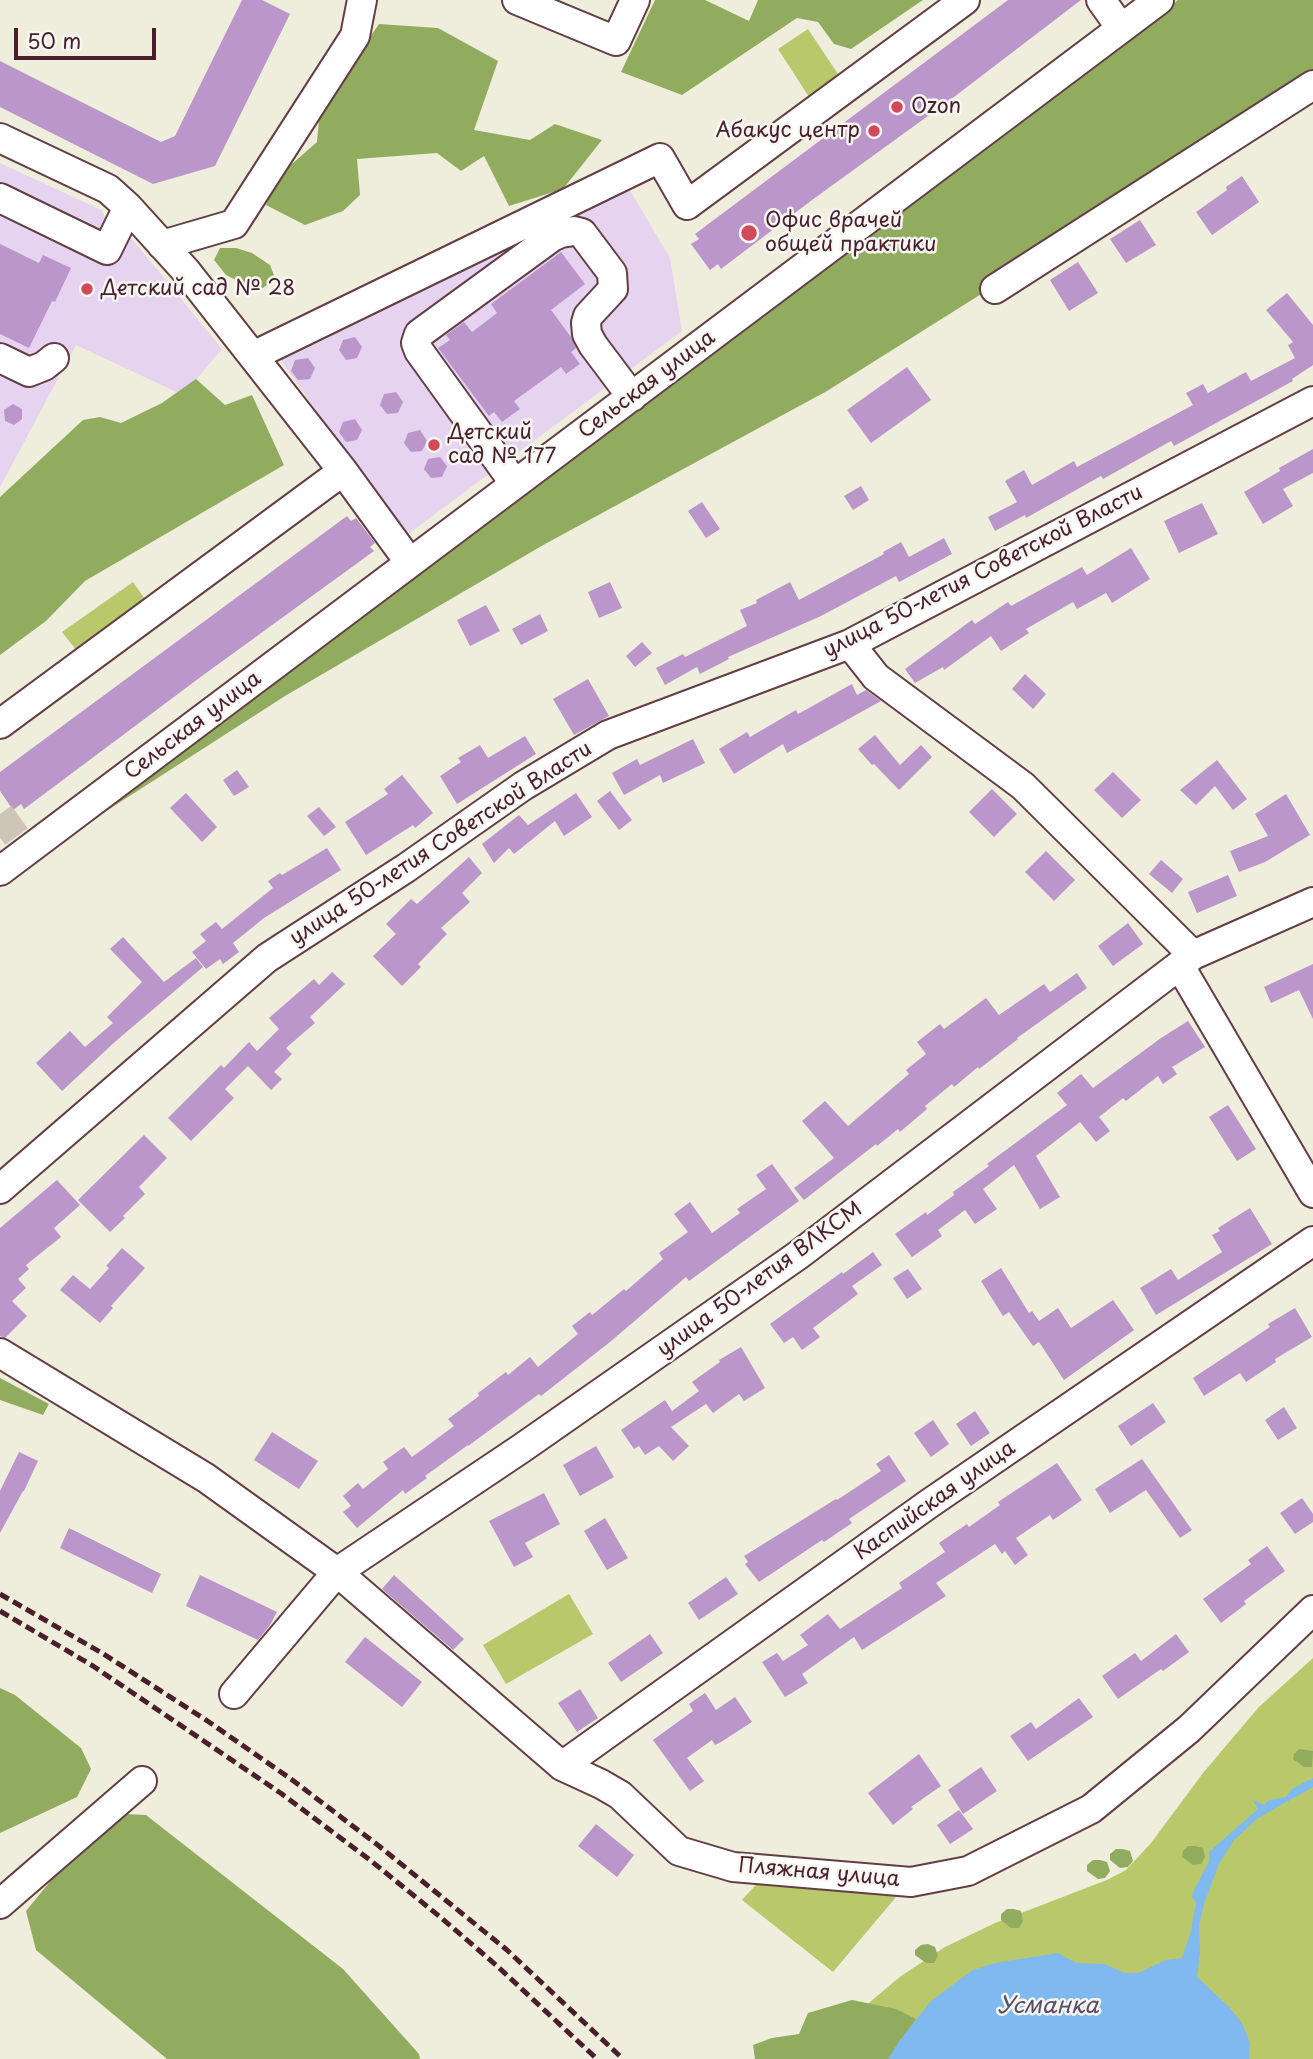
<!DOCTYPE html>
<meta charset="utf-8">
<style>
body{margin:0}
#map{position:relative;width:1313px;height:2059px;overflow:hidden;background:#efeddb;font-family:"Playpen Sans",sans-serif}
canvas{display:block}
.scale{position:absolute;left:14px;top:28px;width:142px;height:32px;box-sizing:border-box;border:4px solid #4a1f2b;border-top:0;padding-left:9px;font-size:21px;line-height:24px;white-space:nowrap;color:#4a1f2b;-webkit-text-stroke:5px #f6f6f2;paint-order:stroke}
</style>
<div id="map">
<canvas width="1313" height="2059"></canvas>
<div class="scale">50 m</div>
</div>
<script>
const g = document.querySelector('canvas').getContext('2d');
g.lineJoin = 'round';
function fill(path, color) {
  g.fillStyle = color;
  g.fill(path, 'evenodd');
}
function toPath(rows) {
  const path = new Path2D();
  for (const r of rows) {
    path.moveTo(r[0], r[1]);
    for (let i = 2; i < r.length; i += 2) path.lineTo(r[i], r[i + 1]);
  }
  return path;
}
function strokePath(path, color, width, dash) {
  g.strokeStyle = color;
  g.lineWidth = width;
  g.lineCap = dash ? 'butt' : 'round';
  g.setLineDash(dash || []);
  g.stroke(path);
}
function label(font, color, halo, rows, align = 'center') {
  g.font = font + ' "Playpen Sans",sans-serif';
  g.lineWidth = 5;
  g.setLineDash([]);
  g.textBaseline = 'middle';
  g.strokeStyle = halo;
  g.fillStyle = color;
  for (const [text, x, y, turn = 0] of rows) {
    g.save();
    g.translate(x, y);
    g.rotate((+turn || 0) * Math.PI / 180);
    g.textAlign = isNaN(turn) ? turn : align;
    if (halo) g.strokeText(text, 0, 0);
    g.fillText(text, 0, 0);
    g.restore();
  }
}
const built = toPath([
 [0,163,101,210,111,226,128,234,222,349,183,395,76,345,0,487],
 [626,184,670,258,682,331,404,537,276,353]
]);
const green = toPath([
 [808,29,842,80,811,100,778,49],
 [133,582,147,602,77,651,62,632],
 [569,1594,593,1634,506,1684,483,1645],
 [1313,1658,1313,2059,820,2059,851,2018,901,1976,945,1947,995,1923,1107,1880,1126,1870,1151,1843,1203,1773,1241,1728,1259,1707],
 [765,1875,901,1891,833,1972,742,1900]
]);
const forest = toPath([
 [655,0,705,0,749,21,758,0,923,0,851,49,834,44,818,22,797,18,682,95,621,72],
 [1178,0,1313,0,1313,78,1037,259,827,391,545,544,285,696,55,844,0,887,0,870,965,154],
 [379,24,438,28,498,61,474,130,530,140,555,124,602,140,563,189,509,206,484,156,461,171,437,153,357,159,360,195,343,211,305,225,266,205,277,177,317,142,320,108],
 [220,248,236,248,252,253,270,265,275,278,263,288,248,286,226,275,214,260],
 [196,379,225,405,252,395,284,465,85,581,46,621,0,655,0,497,83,420,100,417,121,423,162,403],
 [0,1378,49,1404,43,1415,0,1400],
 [0,1688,15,1695,81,1748,91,1769,77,1797,0,1833],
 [1299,1749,1313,1751,1312,1767,1304,1767,1293,1759,1294,1754],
 [124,1814,146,1815,343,1969,419,2054,420,2059,167,2059,36,1950,26,1911,71,1856],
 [1188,1846,1195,1846,1203,1848,1205,1857,1201,1864,1193,1865,1182,1857,1183,1851],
 [1116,1849,1123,1849,1130,1851,1133,1861,1128,1867,1120,1868,1110,1860,1110,1854],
 [1093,1860,1100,1860,1107,1862,1110,1871,1105,1878,1098,1879,1087,1871,1087,1865],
 [1007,1909,1014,1909,1021,1911,1023,1921,1019,1928,1011,1928,1001,1920,1001,1914],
 [928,1944,935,1947,938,1956,934,1963,926,1963,915,1955,915,1950,921,1945],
 [852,2000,896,2009,916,2019,888,2059,755,2059,753,2045,772,2038,799,2034,808,2013]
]);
const water = toPath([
 [1313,1778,1313,1787,1258,1818,1234,1840,1219,1864,1205,1901,1199,1925,1200,1952,1197,1977,1229,2007,1242,2023,1250,2043,1249,2059,888,2059,900,2040,931,2001,973,1970,995,1963,1058,1953,1076,1963,1104,1964,1125,1973,1138,1973,1166,1960,1182,1958,1191,1931,1196,1902,1192,1897,1193,1892,1209,1862,1209,1852,1258,1809,1253,1800,1264,1805,1269,1800,1286,1797,1292,1789]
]);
const building = toPath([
 [242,0,262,0,290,14,215,166,153,184,0,107,0,61,161,142,175,136],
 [1008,0,1081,0,950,100,812,200,721,269,718,264,710,270,691,244,699,239,695,234],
 [1242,176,1259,202,1212,235,1196,212,1227,190,1226,187],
 [1140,220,1156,245,1126,263,1110,239],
 [0,244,39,263,43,255,71,268,55,302,52,301,29,348,0,334],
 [561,252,585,284,551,310,571,337,576,348,571,352,580,364,566,374,561,367,514,401,520,409,502,422,494,412,489,416,438,348,450,340,446,335,464,322,472,332,497,313,491,304],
 [1078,262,1098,293,1069,311,1050,280],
 [1287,293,1313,325,1313,365,1292,379,1293,381,1174,446,1171,441,1103,479,1101,476,1026,518,1025,515,995,531,988,517,1017,502,1005,481,1024,470,1032,485,1074,461,1077,467,1193,405,1186,393,1203,384,1208,393,1246,372,1251,381,1295,358,1288,345,1293,342,1266,310],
 [355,337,362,347,357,358,346,360,339,350,343,340],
 [308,358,315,368,310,379,298,380,291,371,295,360],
 [907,367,931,400,871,443,847,410],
 [396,392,403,402,398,413,387,414,380,405,384,394],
 [13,404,22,409,22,419,14,425,5,421,4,410],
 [355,419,362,430,357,440,346,442,339,432,343,422],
 [420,430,427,441,422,451,411,452,404,443,408,433],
 [1313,449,1313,473,1283,489,1293,506,1263,524,1244,492,1280,471,1279,468],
 [440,457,447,466,442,477,431,478,424,469,428,459],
 [861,486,869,500,853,510,844,496],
 [702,502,720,529,706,538,688,511],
 [1202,503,1218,534,1179,553,1164,521],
 [347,516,351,521,356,518,375,543,370,547,374,551,202,676,24,809,21,804,13,810,0,791,0,772],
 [944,538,952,554,899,582,896,576,821,616,728,657,729,659,700,674,697,667,665,685,656,668,683,654,685,657,747,626,740,610,757,603,756,600,790,582,799,600,884,554,883,552,901,542,909,557],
 [1131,548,1150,579,1112,603,1106,593,1077,609,1073,602,1026,629,1029,633,1001,651,991,636,944,670,943,667,915,683,905,669,972,620,975,624,1008,602,1011,606,1082,567,1087,575],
 [610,582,622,608,599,618,588,592],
 [486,605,500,631,470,646,457,620],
 [540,614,548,631,521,645,512,629],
 [642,642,652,653,635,667,626,656],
 [1025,674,1046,694,1033,709,1012,689],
 [588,679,609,716,574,735,553,699],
 [852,684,857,695,866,690,881,701,787,753,783,744,734,774,719,749,747,732,750,737,796,710,798,714],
 [875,735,900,765,921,745,932,757,899,790,874,764,872,765,858,749],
 [525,736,536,754,457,804,440,776,461,762,458,758,480,745,488,758],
 [693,739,705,763,663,783,660,775,624,795,612,773,637,759,640,765],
 [1217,760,1247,799,1233,810,1215,786,1196,805,1180,790],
 [237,770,249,787,234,796,223,780],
 [1113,772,1141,800,1122,818,1094,790],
 [402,775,433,813,415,828,413,825,366,855,345,822,388,794,384,789],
 [992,789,1017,814,994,837,969,812],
 [610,791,632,820,619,830,597,801],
 [186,793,217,827,202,842,170,808],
 [576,793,592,817,564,836,555,821,514,854,509,848,494,863,482,844,519,815,528,825],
 [1286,794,1310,835,1265,862,1239,872,1230,851,1268,836,1255,814],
 [319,807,336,827,324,836,307,816],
 [327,848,341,870,264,918,233,943,239,952,223,964,220,959,206,969,192,952,206,941,200,934,216,922,222,929,273,888,268,881,280,873,282,875],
 [1046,851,1075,880,1054,901,1025,872],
 [469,857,482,873,462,893,470,902,441,928,447,934,418,964,421,967,402,986,373,956,396,934,386,924,411,899,417,904],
 [1161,860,1183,879,1172,893,1149,874],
 [1228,875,1237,896,1197,913,1188,892],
 [1128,923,1143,944,1113,966,1098,946],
 [123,937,164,982,196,958,203,967,117,1040,62,1091,36,1063,70,1031,85,1047,113,1023,107,1017,142,982,110,949],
 [1313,964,1313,1019,1299,990,1271,1003,1264,987],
 [332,972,345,984,310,1017,315,1023,286,1048,292,1054,274,1072,282,1079,271,1090,248,1066,225,1089,234,1098,191,1141,168,1118,221,1065,224,1068,249,1042,257,1051,279,1029,269,1018,314,979,319,985],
 [1077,973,1087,988,1017,1038,1018,1039,979,1069,978,1067,954,1087,952,1084,925,1106,927,1109,900,1132,898,1129,877,1146,876,1144,804,1200,794,1188,834,1158,802,1121,825,1101,848,1126,909,1074,906,1070,926,1054,917,1042,940,1024,944,1029,986,998,999,1015,1044,984,1050,992],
 [1188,1021,1205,1047,1172,1067,1177,1074,1163,1084,1158,1076,1126,1101,1123,1098,1099,1117,1110,1131,1096,1142,1080,1122,1036,1156,1060,1197,1040,1209,1014,1165,983,1189,997,1209,975,1224,965,1210,938,1230,942,1236,912,1257,895,1234,926,1212,927,1215,954,1195,953,1192,989,1166,987,1164,1067,1105,1057,1093,1081,1074,1093,1088,1161,1038],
 [1228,1105,1256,1149,1237,1161,1209,1117],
 [144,1135,167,1158,139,1187,145,1194,123,1216,125,1218,110,1232,78,1200],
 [772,1164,799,1201,689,1281,686,1277,610,1342,541,1396,539,1394,468,1446,468,1445,425,1476,427,1478,405,1494,403,1490,357,1528,343,1512,351,1506,343,1496,358,1483,363,1489,388,1469,383,1462,404,1447,412,1457,454,1426,448,1419,479,1396,478,1393,506,1372,508,1375,530,1357,538,1367,578,1334,572,1326,590,1312,592,1315,624,1289,626,1291,663,1259,659,1253,688,1232,674,1214,690,1202,712,1233,740,1213,737,1209,766,1189,756,1175],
 [57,1180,80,1205,54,1228,61,1237,26,1265,29,1269,18,1279,26,1288,12,1301,27,1316,5,1338,0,1336,0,1228],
 [1250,1208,1272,1244,1156,1315,1140,1288,1171,1269,1178,1280,1222,1252,1212,1235,1220,1231,1218,1228],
 [122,1248,145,1268,111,1306,113,1308,100,1323,60,1290,73,1275,90,1289,109,1268,106,1266],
 [873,1252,882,1265,852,1286,858,1294,813,1328,820,1337,802,1350,793,1337,784,1343,770,1324,842,1272,843,1274],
 [1001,1268,1029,1313,1032,1311,1039,1321,1058,1308,1071,1328,1113,1300,1134,1330,1064,1380,1039,1342,1033,1346,1009,1312,1003,1316,981,1281],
 [908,1269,922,1289,907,1299,893,1278],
 [1295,1308,1312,1337,1275,1359,1276,1362,1246,1382,1240,1373,1204,1396,1193,1378,1270,1327,1268,1324],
 [741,1347,765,1388,744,1401,739,1394,713,1413,706,1404,671,1427,689,1446,673,1461,659,1446,645,1455,639,1446,634,1449,621,1430,665,1400,672,1411,699,1391,692,1382,720,1362,719,1360],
 [1153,1403,1166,1422,1131,1446,1118,1426],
 [1284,1407,1297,1428,1278,1440,1265,1420],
 [975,1411,990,1433,971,1446,956,1424],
 [933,1420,949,1444,931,1457,914,1433],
 [272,1432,318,1461,299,1489,254,1460],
 [596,1446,614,1477,580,1496,563,1465],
 [19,1452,38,1461,24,1491,23,1491,0,1533,0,1491],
 [889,1455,906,1481,849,1519,852,1523,824,1542,822,1540,759,1582,745,1564,748,1562,744,1556,836,1499,837,1500,881,1471,876,1464],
 [1142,1459,1192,1530,1180,1538,1146,1490,1110,1513,1095,1489],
 [1057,1463,1082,1500,1053,1520,1050,1515,1016,1538,1028,1555,1015,1565,1005,1551,1002,1554,995,1544,936,1583,946,1596,862,1650,854,1637,802,1674,808,1683,785,1697,762,1662,777,1653,783,1661,808,1645,800,1635,828,1614,840,1629,902,1588,899,1583,945,1552,939,1543,967,1524,969,1527,1000,1505,998,1502],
 [544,1493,560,1524,525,1543,533,1557,514,1567,489,1521],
 [1302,1498,1313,1514,1313,1522,1295,1534,1280,1513],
 [605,1518,628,1558,607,1570,584,1531],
 [69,1528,161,1574,152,1593,60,1548],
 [1267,1546,1285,1571,1244,1601,1246,1604,1221,1623,1203,1599,1251,1564,1248,1560],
 [200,1575,277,1612,270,1625,258,1640,186,1606],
 [394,1575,464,1639,453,1650,382,1589],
 [726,1577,738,1594,699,1620,688,1603],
 [650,1634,663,1653,621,1682,608,1663],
 [1176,1634,1189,1652,1163,1671,1161,1669,1118,1699,1102,1676,1135,1653,1141,1661],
 [365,1637,422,1682,402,1707,345,1662],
 [580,1689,598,1718,577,1732,558,1703],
 [705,1693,716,1710,735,1697,752,1722,721,1742,715,1745,712,1740,687,1758,704,1781,690,1791,653,1740,693,1711,689,1704],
 [1079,1698,1093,1717,1028,1761,1010,1736,1031,1722,1036,1729],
 [919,1754,941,1786,911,1807,913,1809,893,1825,868,1793],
 [981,1767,997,1791,963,1814,948,1790],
 [959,1810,973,1829,950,1844,937,1825],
 [596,1824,634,1855,617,1877,578,1846]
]);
const minorTunnel = toPath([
 [0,814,27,851]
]);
const minor = toPath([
 [517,0,616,41,635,0],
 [1101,0,1121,28],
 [0,138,108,189,128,207,186,271,343,471,410,563],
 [0,198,107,250,128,207],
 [162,245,234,224,355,36,362,0],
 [995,289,1313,85],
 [253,356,660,158,687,205,965,0],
 [0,358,29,372,44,366,54,358],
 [515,484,419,351,416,343,419,334,552,237,561,233,574,231,582,233,612,273,613,289,588,316,586,323,587,334,593,345,632,397],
 [850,644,876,677,1023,786,1193,955],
 [0,724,343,471],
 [0,871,1159,0],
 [1180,966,1313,1193],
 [0,1189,267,958,406,868,523,786,608,735,850,644,1313,401],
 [0,1353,206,1478,337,1572,562,1766,601,1784,620,1795,679,1851,733,1867,911,1882,968,1871,1091,1809,1189,1729,1313,1610],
 [234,1694,337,1572,522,1448,797,1256,1193,955,1313,902],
 [562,1766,930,1503,1313,1241],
 [0,1904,142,1781]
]);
const rail = toPath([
 [0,1594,102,1653,206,1720,291,1779,379,1846,507,1950,623,2059],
 [0,1611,93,1666,282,1794,370,1860,439,1916,496,1965,597,2059]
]);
const markers = [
 [897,107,7,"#d1495b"],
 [874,131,7,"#d1495b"],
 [749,233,9,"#d1495b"],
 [87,289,7,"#d1495b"],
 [434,445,7,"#d1495b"]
];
const poiNames = [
 ["Ozon",911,107],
 ["Абакус центр",860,131,"right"],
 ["Офис врачей",765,221],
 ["общей практики",765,245],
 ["Детский сад № 28",101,289],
 ["Детский",448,433],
 ["сад № 177",448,457]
];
const streetNames = [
 ["Сельская улица",647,385,-37],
 ["улица 50-летия Советской Власти",983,572,-27],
 ["Сельская улица",193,726,-37],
 ["улица 50-летия Советской Власти",441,844,-33],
 ["улица 50-летия ВЛКСМ",760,1280,-36],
 ["Каспийская улица",935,1501,-35],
 ["Пляжная улица",819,1873,5]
];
const waterNames = [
 ["Усманка",1048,2007]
];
fill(built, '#e6d3f0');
fill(green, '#b8c86b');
fill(forest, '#92ac5f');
fill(water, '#7fb9f0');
fill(building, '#bb96cb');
strokePath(minorTunnel, '#cec4b8', 28, [28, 14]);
strokePath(minor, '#633e45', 32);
strokePath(minor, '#fff', 28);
strokePath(rail, '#4a1f2b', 5, [10, 5]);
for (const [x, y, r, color] of markers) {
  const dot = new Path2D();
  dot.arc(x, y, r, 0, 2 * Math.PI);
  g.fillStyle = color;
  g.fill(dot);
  strokePath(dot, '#f6f6f2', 2.5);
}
label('21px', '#4a1f2b', '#f6f6f2', poiNames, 'left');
label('21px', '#4a1f2b', '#f6f6f2', streetNames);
label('italic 23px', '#5a4d66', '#f6f6f2', waterNames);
</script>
